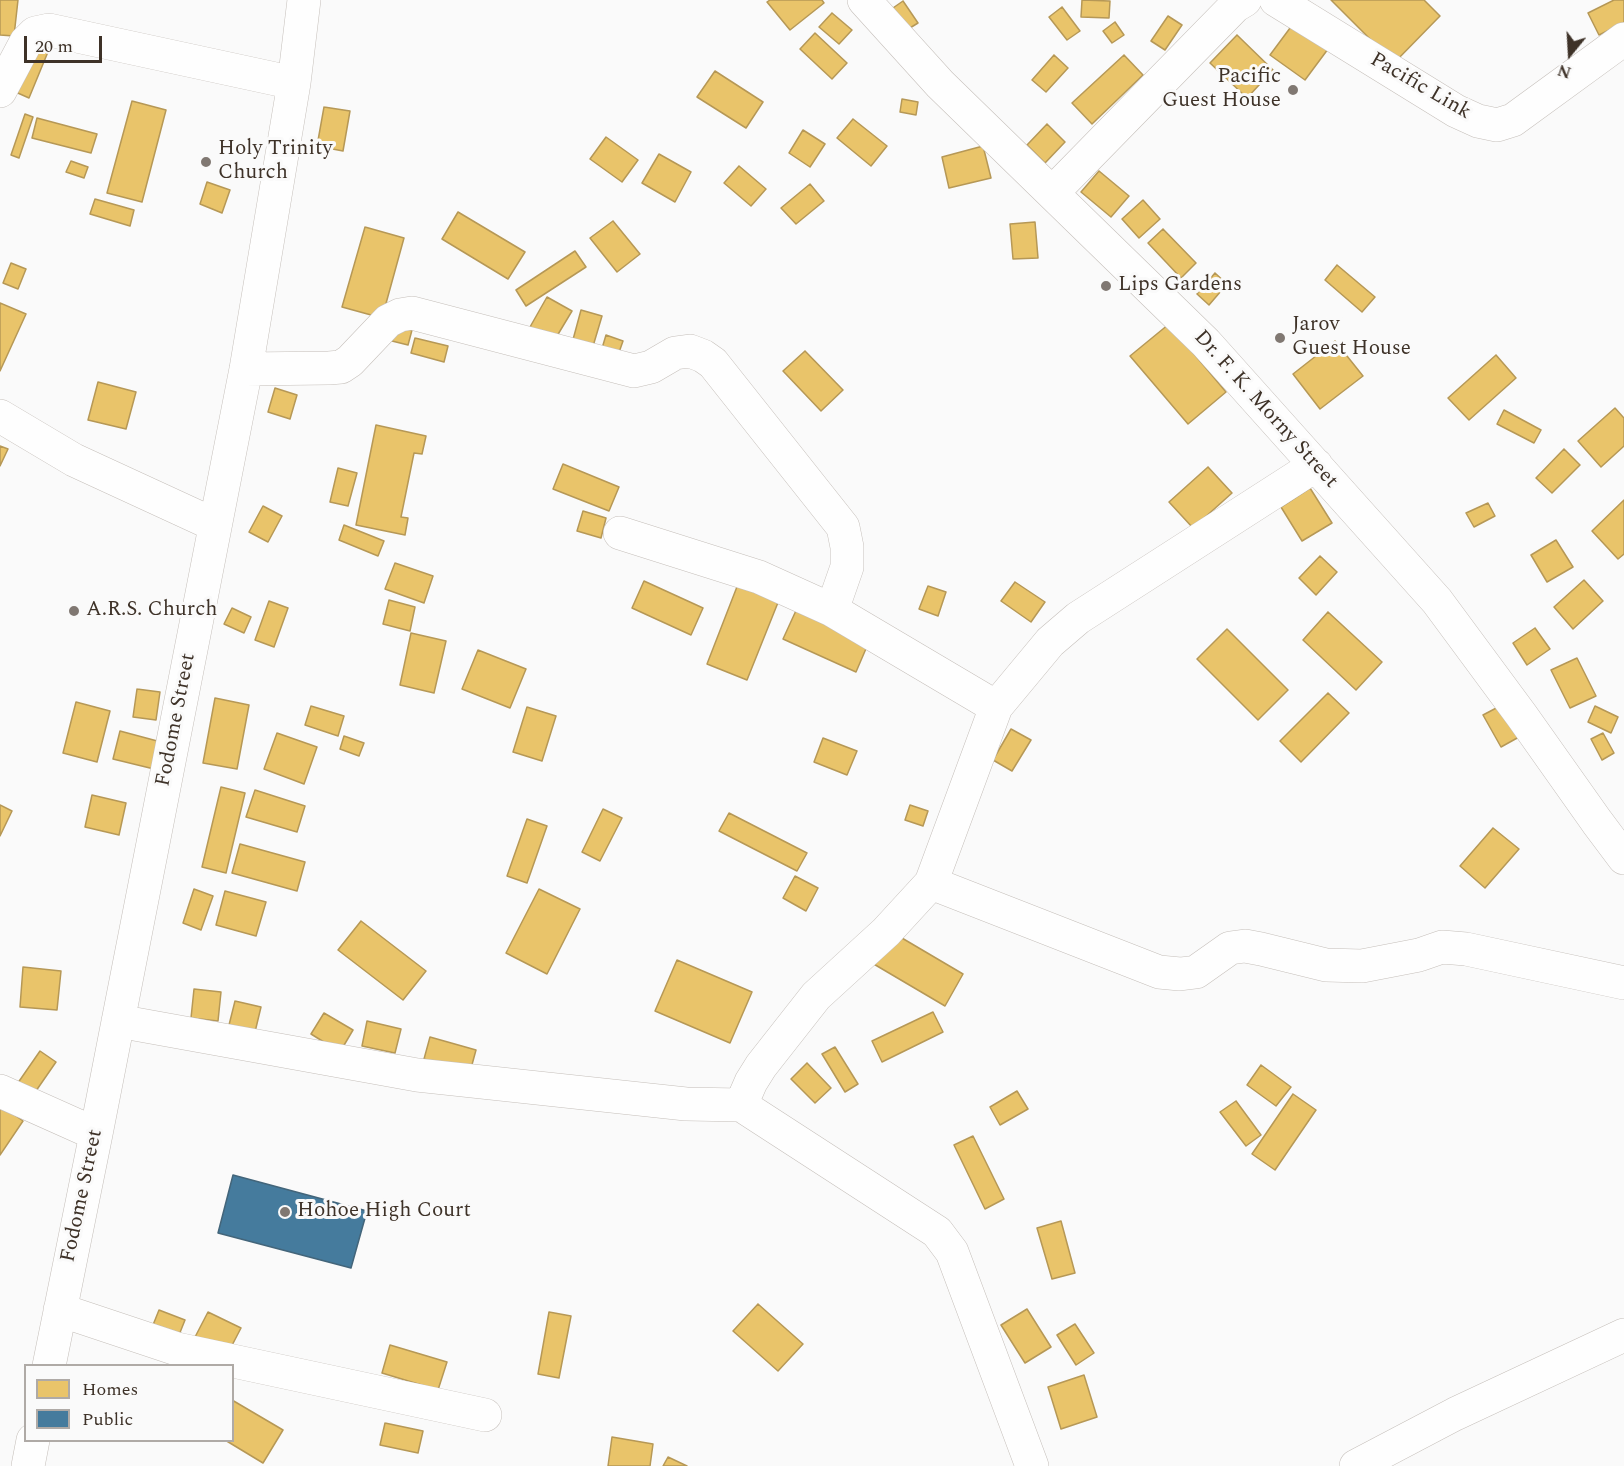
<!DOCTYPE html>
<style>
body{margin:0}
#map{position:relative;width:1624px;height:1466px;overflow:hidden;background:#fafafa;font-family:Spectral,serif}
canvas{display:block}
.legend{position:absolute;left:24px;top:1364px;width:210px;height:78px;box-sizing:border-box;background:#fafafa;border:2px solid #afaaa6;margin:0;padding:8px 10px;list-style:none;font-size:18px;color:#3e3228}
.legend li{display:flex;align-items:center;gap:12px;height:30px}
.legend b{width:30px;border:2px solid #afaaa6}
.north{position:absolute;left:1540px;top:24px;width:60px;height:60px;-webkit-text-stroke:4px #fafafa;paint-order:stroke;rotate:198deg;font-size:16px;font-weight:700;line-height:24px;text-align:center;color:#3e3228}
.north::after{content:'';display:block;margin:auto;width:21px;height:27px;background:#3e3228;clip-path:polygon(50% 0,100% 100%,50% 72%,0 100%)}
.scale{position:absolute;left:24px;top:36px;width:78px;height:27px;box-sizing:border-box;border:3px solid #3e3228;border-top:0;padding-left:8px;font-size:18px;line-height:21px;white-space:nowrap;color:#3e3228;-webkit-text-stroke:4px #fafafa;paint-order:stroke}
</style>
<div id="map">
<canvas width="1624" height="1466"></canvas>
<ul class="legend">
<li><b style="height:16px;background:#e9c46a"></b>Homes</li>
<li><b style="height:16px;background:#457b9d"></b>Public</li>
</ul>
<div class="north">N</div>
<div class="scale">20 m</div>
</div>
<script>
const g = document.querySelector('canvas').getContext('2d');
g.lineJoin = 'round';
function fill(path, color) {
  g.fillStyle = color;
  g.fill(path, 'evenodd');
}
function toPath(rows) {
  const path = new Path2D();
  for (const r of rows) {
    path.moveTo(r[0], r[1]);
    for (let i = 2; i < r.length; i += 2) path.lineTo(r[i], r[i + 1]);
  }
  return path;
}
function strokePath(path, color, width, dash) {
  g.strokeStyle = color;
  g.lineWidth = width;
  g.lineCap = dash ? 'butt' : 'round';
  g.setLineDash(dash || []);
  g.stroke(path);
}
function label(font, color, halo, rows, align = 'center') {
  g.font = font + ' Spectral,serif';
  g.lineWidth = 6;
  g.setLineDash([]);
  g.textBaseline = 'middle';
  g.strokeStyle = halo;
  g.fillStyle = color;
  for (const [text, x, y, turn = 0] of rows) {
    g.save();
    g.translate(x, y);
    g.rotate((+turn || 0) * Math.PI / 180);
    g.textAlign = isNaN(turn) ? turn : align;
    if (halo) g.strokeText(text, 0, 0);
    g.fillText(text, 0, 0);
    g.restore();
  }
}
const homes = toPath([
 [0,0,18,0,14,36,0,35,0,0],
 [770,0,822,0,824,3,790,30,767,2,770,0],
 [1082,0,1110,1,1109,18,1081,17,1082,0],
 [1331,0,1424,0,1440,16,1394,63,1331,0],
 [1614,0,1624,0,1624,23,1599,35,1588,13,1614,0],
 [903,1,918,23,905,31,890,10,903,1],
 [1062,7,1080,31,1067,40,1049,17,1062,7],
 [832,13,852,30,839,44,819,27,832,13],
 [1168,16,1182,25,1165,50,1151,41,1168,16],
 [1296,20,1331,45,1305,80,1270,55,1296,20],
 [1115,22,1124,35,1112,43,1103,31,1115,22],
 [815,33,847,63,832,79,800,49,815,33],
 [1237,35,1273,70,1247,98,1210,63,1237,35],
 [32,39,50,47,29,98,11,90,32,39],
 [1054,55,1068,68,1046,92,1032,80,1054,55],
 [1124,55,1143,75,1092,124,1072,103,1124,55],
 [715,71,763,102,746,128,697,97,715,71],
 [902,99,918,102,916,115,900,112,902,99],
 [132,101,166,110,142,202,107,193,132,101],
 [324,107,350,111,343,151,317,146,324,107],
 [25,114,33,117,19,158,11,155,25,114],
 [37,118,97,134,91,153,32,138,37,118],
 [853,119,887,146,871,166,837,138,853,119],
 [1047,124,1065,142,1045,163,1027,145,1047,124],
 [803,130,825,144,810,167,789,153,803,130],
 [606,137,638,160,622,182,590,159,606,137],
 [983,146,991,178,949,188,942,157,983,146],
 [659,154,691,172,675,202,642,183,659,154],
 [71,161,88,167,84,178,66,172,71,161],
 [739,166,766,189,751,206,724,183,739,166],
 [1099,171,1129,196,1111,217,1081,192,1099,171],
 [207,182,230,190,222,213,200,204,207,182],
 [810,184,824,201,796,224,781,208,810,184],
 [95,199,134,210,130,226,90,214,95,199],
 [1143,200,1160,219,1139,238,1122,219,1143,200],
 [458,212,525,252,508,279,442,239,458,212],
 [613,221,640,254,617,272,590,238,613,221],
 [1035,222,1038,258,1013,259,1010,224,1035,222],
 [365,227,404,238,382,318,342,307,365,227],
 [1163,229,1196,263,1181,278,1148,243,1163,229],
 [575,251,586,267,526,306,516,290,575,251],
 [11,263,26,269,18,289,3,283,11,263],
 [1337,265,1375,297,1362,312,1325,280,1337,265],
 [1215,273,1227,284,1209,305,1197,294,1215,273],
 [547,297,572,311,554,341,530,327,547,297],
 [0,303,26,314,0,371,0,303],
 [581,310,602,316,591,353,571,347,581,310],
 [1169,324,1226,392,1188,424,1130,356,1169,324],
 [395,326,412,330,408,345,392,341,395,326],
 [606,335,623,341,616,361,600,355,606,335],
 [415,338,448,346,444,362,411,353,415,338],
 [1335,341,1363,376,1320,409,1293,374,1335,341],
 [805,351,843,390,821,411,783,371,805,351],
 [1496,355,1516,378,1469,420,1448,398,1496,355],
 [98,382,136,392,126,429,88,420,98,382],
 [275,388,297,395,290,419,268,412,275,388],
 [1615,408,1624,418,1624,446,1601,467,1578,441,1615,408],
 [1504,410,1541,430,1534,443,1497,424,1504,410],
 [376,425,426,436,422,454,414,453,401,517,408,518,405,535,356,525,376,425],
 [0,446,8,449,0,466,0,446],
 [1564,449,1580,465,1552,493,1536,478,1564,449],
 [563,464,619,487,609,511,553,489,563,464],
 [1208,467,1232,493,1193,528,1169,502,1208,467],
 [338,468,357,473,348,506,330,502,338,468],
 [1310,488,1332,523,1302,541,1281,507,1310,488],
 [1624,500,1624,554,1618,559,1592,531,1624,500],
 [1488,503,1495,516,1474,527,1466,513,1488,503],
 [263,506,282,516,268,542,249,532,263,506],
 [583,511,606,518,601,538,577,531,583,511],
 [344,525,384,541,378,556,339,540,344,525],
 [1556,540,1573,567,1547,582,1531,555,1556,540],
 [1320,556,1337,572,1316,595,1299,578,1320,556],
 [395,563,433,576,424,603,385,589,395,563],
 [740,579,781,595,747,680,707,664,740,579],
 [1584,580,1603,601,1573,629,1554,607,1584,580],
 [644,581,703,608,691,635,632,608,644,581],
 [1015,582,1045,602,1031,622,1001,601,1015,582],
 [928,586,946,592,938,616,919,609,928,586],
 [389,600,415,607,410,631,383,624,389,600],
 [269,601,288,608,274,647,255,640,269,601],
 [799,604,871,637,856,672,783,639,799,604],
 [232,608,251,617,244,633,224,624,232,608],
 [1328,612,1382,662,1356,690,1303,640,1328,612],
 [1535,628,1550,649,1527,665,1513,643,1535,628],
 [1227,629,1288,690,1258,720,1197,659,1227,629],
 [411,633,446,641,434,693,400,685,411,633],
 [478,650,526,669,510,708,462,689,478,650],
 [1577,658,1596,696,1570,708,1551,670,1577,658],
 [137,689,160,692,156,720,133,717,137,689],
 [1328,693,1349,713,1301,762,1280,741,1328,693],
 [215,698,249,705,237,769,203,763,215,698],
 [76,702,110,711,97,762,63,753,76,702],
 [1502,705,1519,737,1501,747,1483,715,1502,705],
 [311,706,344,716,338,736,305,725,311,706],
 [1595,706,1618,717,1611,733,1588,722,1595,706],
 [527,707,556,716,542,761,513,752,527,707],
 [1011,729,1031,740,1012,771,993,760,1011,729],
 [120,731,161,742,154,769,113,759,120,731],
 [277,733,317,747,304,784,264,769,277,733],
 [1603,733,1614,753,1602,760,1591,739,1603,733],
 [344,736,364,743,359,756,340,749,344,736],
 [823,738,857,751,847,775,814,762,823,738],
 [221,787,245,793,226,873,202,867,221,787],
 [255,790,305,806,297,832,246,817,255,790],
 [92,795,126,803,119,835,85,827,92,795],
 [0,805,12,811,0,836,0,805],
 [910,805,928,811,923,826,905,820,910,805],
 [603,809,622,818,600,861,582,852,603,809],
 [729,813,807,853,797,871,719,831,729,813],
 [527,819,547,826,527,883,507,876,527,819],
 [1493,828,1519,849,1485,888,1460,866,1493,828],
 [240,844,305,862,297,891,232,873,240,844],
 [795,876,818,888,806,911,783,898,795,876],
 [194,889,213,896,201,930,183,923,194,889],
 [539,889,580,909,547,974,506,953,539,889],
 [225,891,266,902,256,936,216,925,225,891],
 [361,921,426,971,403,1000,338,950,361,921],
 [890,931,963,974,945,1006,872,963,890,931],
 [677,960,752,992,730,1043,655,1011,677,960],
 [23,967,61,971,57,1010,20,1007,23,967],
 [194,989,221,992,218,1021,191,1018,194,989],
 [235,1001,261,1007,255,1032,229,1025,235,1001],
 [933,1012,943,1032,882,1062,872,1041,933,1012],
 [324,1013,353,1030,340,1052,311,1034,324,1013],
 [367,1021,401,1029,395,1053,362,1046,367,1021],
 [430,1037,476,1050,470,1072,424,1059,430,1037],
 [835,1047,858,1084,845,1092,822,1054,835,1047],
 [40,1051,56,1062,29,1101,13,1090,40,1051],
 [807,1063,831,1088,815,1103,791,1079,807,1063],
 [1261,1065,1291,1087,1276,1106,1247,1085,1261,1065],
 [1017,1091,1028,1109,1000,1125,990,1107,1017,1091],
 [1293,1094,1316,1110,1275,1170,1252,1154,1293,1094],
 [1236,1101,1261,1135,1246,1146,1220,1112,1236,1101],
 [0,1104,23,1121,0,1155,0,1104],
 [973,1136,1004,1199,985,1209,954,1145,973,1136],
 [1061,1221,1075,1273,1052,1279,1037,1228,1061,1221],
 [758,1304,803,1344,778,1371,733,1331,758,1304],
 [1027,1309,1051,1347,1025,1363,1001,1325,1027,1309],
 [159,1310,185,1320,177,1340,151,1330,159,1310],
 [208,1312,241,1328,227,1355,194,1339,208,1312],
 [549,1312,571,1316,559,1378,538,1374,549,1312],
 [1075,1324,1094,1353,1076,1365,1057,1335,1075,1324],
 [390,1345,447,1362,438,1390,382,1373,390,1345],
 [1084,1375,1097,1417,1061,1429,1048,1387,1084,1375],
 [232,1400,283,1430,263,1463,225,1440,232,1440,232,1400],
 [385,1423,423,1431,418,1453,380,1445,385,1423],
 [612,1437,653,1444,650,1466,608,1466,612,1437],
 [668,1457,687,1466,663,1466,668,1457]
]);
const public = toPath([
 [233,1175,367,1211,351,1268,218,1233,233,1175]
]);
const minor = toPath([
 [864,0,940,84,1206,343,1437,601,1522,716,1597,822,1624,858],
 [1276,0,1456,111,1478,121,1497,125,1513,120,1624,39],
 [0,91,26,42,35,33,49,30,294,83],
 [1052,193,1235,6,1245,0],
 [246,369,329,368,341,367,350,361,388,321,400,315,412,313,634,371,651,367,675,353,690,351,703,356,713,363,843,527,847,547,847,567,832,610],
 [0,416,74,460,215,525],
 [620,533,759,577,832,610,996,707],
 [931,883,1159,972,1180,974,1196,972,1230,948,1245,946,1261,949,1326,965,1362,966,1419,955,1442,947,1466,949,1624,983],
 [118,1021,417,1075,686,1104,741,1105,937,1232,952,1252,1032,1466],
 [0,1091,96,1134],
 [741,1105,751,1082,761,1066,816,996,886,932,931,883,996,707,1050,642,1078,618,1316,465],
 [60,1310,177,1349,485,1415],
 [49,1366,96,1134,246,369,294,83,304,0],
 [28,1466,33,1440],
 [1356,1466,1455,1414,1624,1335]
]);
const markers = [
 [1293,90,6,"#807872"],
 [206,162,6,"#807872"],
 [1106,286,6,"#807872"],
 [1280,338,6,"#807872"],
 [74,611,6,"#807872"],
 [285,1212,6,"#807872"]
];
const poiNames = [
 ["Pacific",1281,78,"right"],
 ["Guest House",1281,102,"right"],
 ["Holy Trinity",218,150],
 ["Church",218,174],
 ["Lips Gardens",1118,286],
 ["Jarov",1292,326],
 ["Guest House",1292,350],
 ["A.R.S. Church",86,611],
 ["Hohoe High Court",297,1212]
];
const streetNames = [
 ["Pacific Link",1420,87,30],
 ["Dr. F. K. Morny Street",1265,410,48],
 ["Fodome Street",177,720,-79],
 ["Fodome Street",83,1196,-78]
];
fill(homes, '#e9c46a');
strokePath(homes, '#b69856', 1.5);
fill(public, '#457b9d');
strokePath(public, '#43657a', 1.5);
strokePath(minor, '#c5bfba', 34);
strokePath(minor, '#fefefe', 33);
for (const [x, y, r, color] of markers) {
  const dot = new Path2D();
  dot.arc(x, y, r, 0, 2 * Math.PI);
  g.fillStyle = color;
  g.fill(dot);
  strokePath(dot, '#fafafa', 2);
}
label('21px', '#3e3228', '#fafafa', poiNames, 'left');
label('21px', '#3e3228', '#fafafa', streetNames);
</script>
